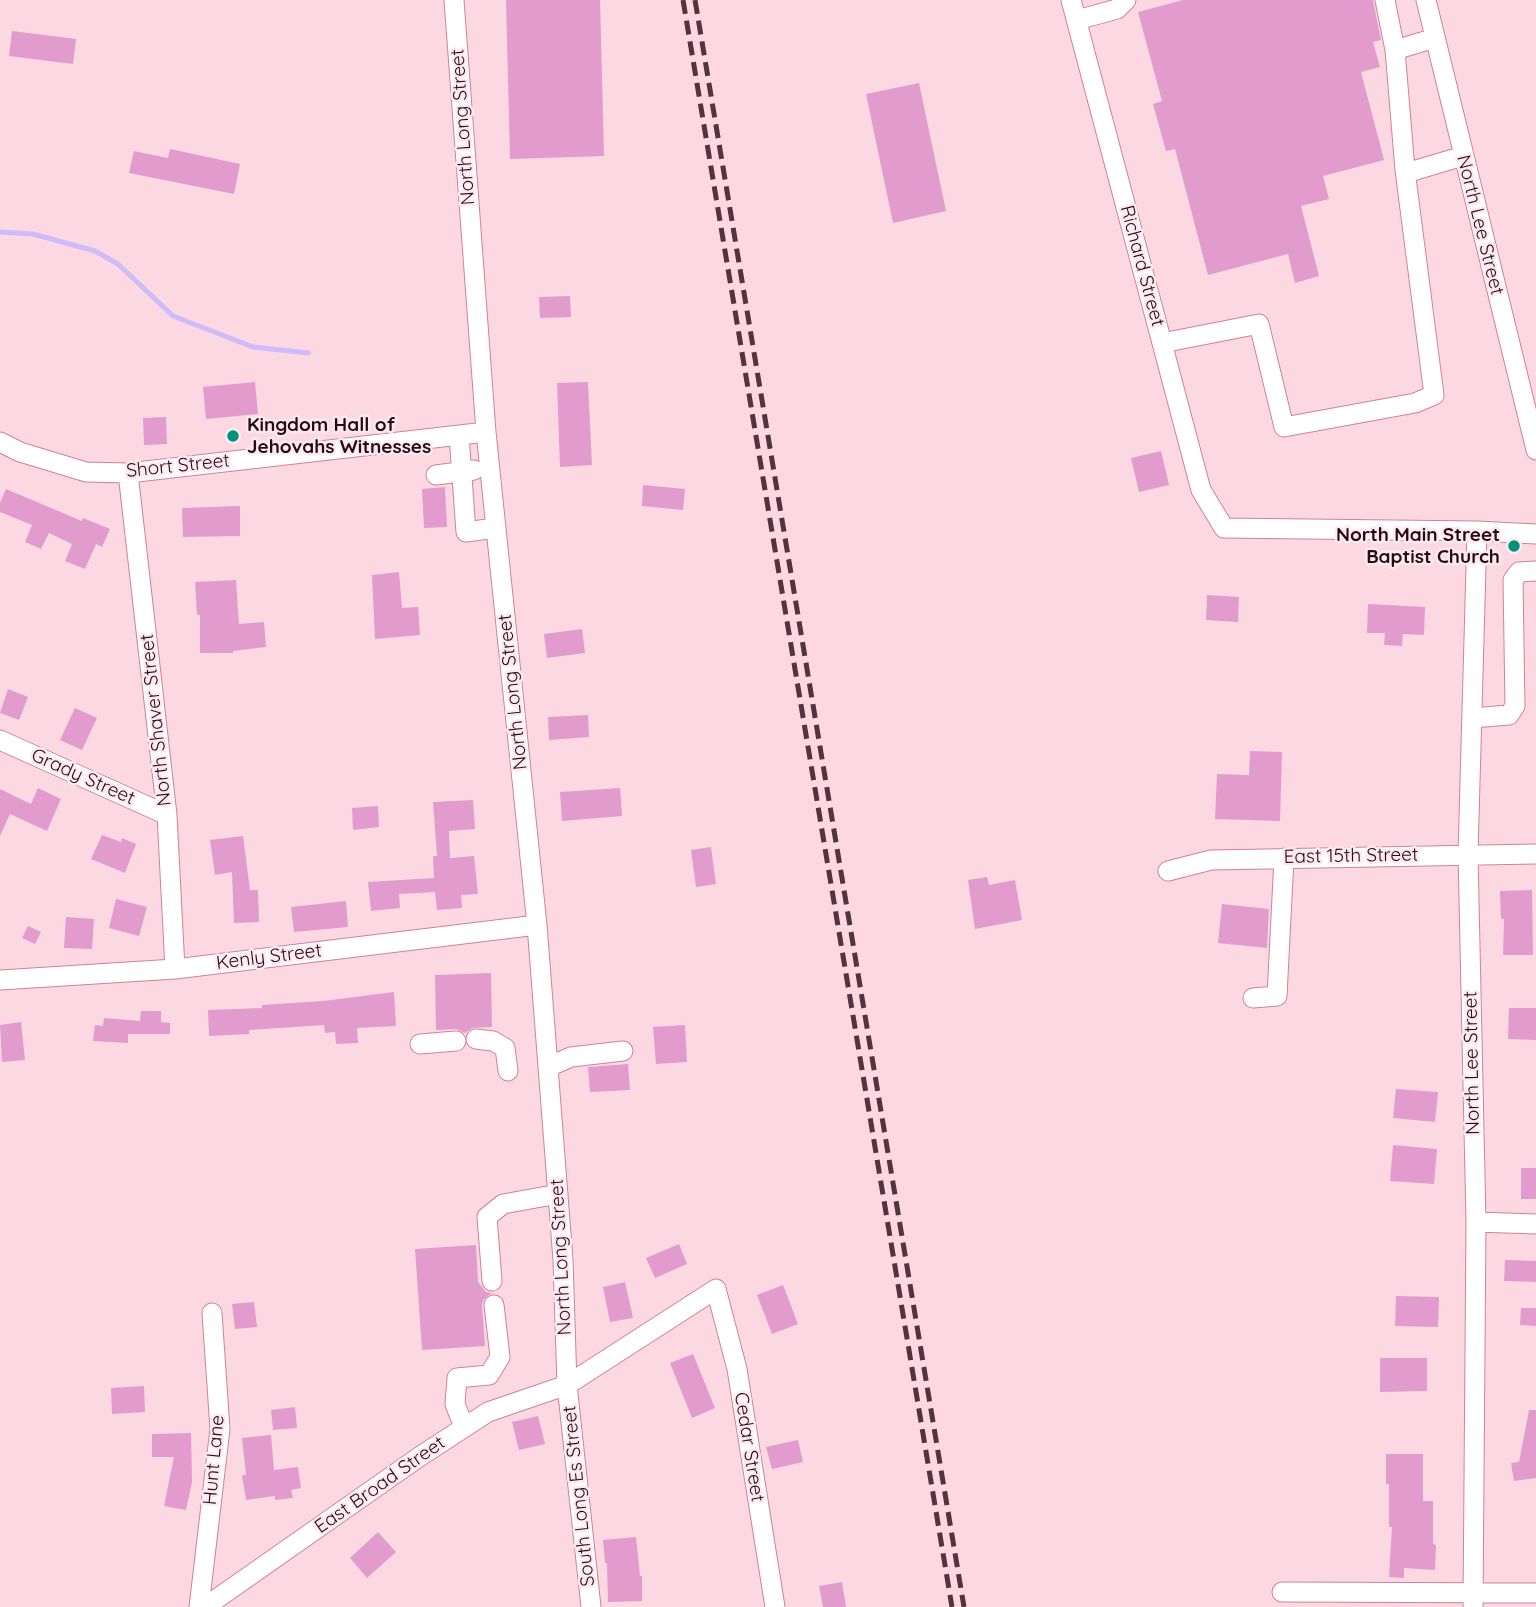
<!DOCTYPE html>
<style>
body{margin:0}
canvas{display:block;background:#fcd8e2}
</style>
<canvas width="1536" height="1607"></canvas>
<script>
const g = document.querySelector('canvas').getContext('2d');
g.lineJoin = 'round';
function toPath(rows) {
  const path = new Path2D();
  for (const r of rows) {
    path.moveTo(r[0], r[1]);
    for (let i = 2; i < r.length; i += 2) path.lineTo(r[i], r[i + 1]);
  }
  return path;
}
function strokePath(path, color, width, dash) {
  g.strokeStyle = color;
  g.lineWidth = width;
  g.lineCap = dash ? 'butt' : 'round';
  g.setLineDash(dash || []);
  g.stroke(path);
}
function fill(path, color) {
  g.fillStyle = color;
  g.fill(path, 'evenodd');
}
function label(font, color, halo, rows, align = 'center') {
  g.font = font + ' Quicksand,sans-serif';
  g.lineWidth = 5;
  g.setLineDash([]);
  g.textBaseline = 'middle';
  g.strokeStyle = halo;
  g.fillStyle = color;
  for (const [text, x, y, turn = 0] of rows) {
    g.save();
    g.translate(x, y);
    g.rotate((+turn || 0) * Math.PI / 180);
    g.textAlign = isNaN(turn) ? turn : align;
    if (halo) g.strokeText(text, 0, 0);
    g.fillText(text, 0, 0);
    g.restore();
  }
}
const stream = toPath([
 [0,232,33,234,95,251,118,264,173,316,253,347,308,353]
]);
const building = toPath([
 [506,0,600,0,604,156,510,159],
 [1183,0,1373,0,1381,40,1373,42,1380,67,1361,72,1384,160,1323,176,1329,199,1301,206,1319,276,1295,283,1288,254,1208,275,1175,149,1166,151,1153,104,1162,101,1138,12],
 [12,31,76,39,73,64,9,56],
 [919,83,946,211,893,223,866,94],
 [170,149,240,164,234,194,129,173,134,151,168,158],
 [570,296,571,317,540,318,539,297],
 [255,382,258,414,206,419,203,387],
 [588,382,592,465,560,467,557,383],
 [166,417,167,444,144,445,143,418],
 [1161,451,1169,485,1139,492,1131,458],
 [643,485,685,489,683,510,642,506],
 [445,487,447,527,424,528,422,489],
 [6,489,82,521,83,518,110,529,102,547,96,544,85,569,65,561,72,544,49,533,41,549,25,542,32,525,0,512,0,503],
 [240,506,240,536,183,537,182,508],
 [399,572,402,608,418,607,420,635,375,639,372,575],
 [236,580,239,624,264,622,266,647,233,651,233,653,200,653,200,615,197,615,195,582],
 [1207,595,1239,597,1238,622,1206,620],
 [1368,604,1425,607,1424,635,1403,634,1402,646,1384,645,1385,633,1367,633],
 [582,629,585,653,547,658,544,634],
 [8,689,28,697,19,720,0,713],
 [75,708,97,718,82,750,60,740],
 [588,715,589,737,549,740,548,717],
 [1250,751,1282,752,1280,821,1215,819,1217,774,1249,775],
 [38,788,61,799,47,831,10,814,0,836,0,789,31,804],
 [620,788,622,816,562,821,560,792],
 [473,800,475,829,449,831,450,858,474,856,478,894,461,895,462,908,437,910,435,892,399,894,400,908,371,911,368,882,434,878,433,856,437,856,433,802],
 [378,806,379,827,353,830,352,808],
 [102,835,121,842,122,838,136,844,125,873,91,859],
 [243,836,250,890,258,890,259,922,234,923,232,872,215,875,210,840],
 [711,847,716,884,696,887,691,850],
 [987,877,989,885,1015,880,1022,920,975,929,968,880],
 [1532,890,1533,955,1503,955,1504,919,1501,919,1500,891],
 [116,899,147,907,139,936,109,928],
 [346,901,348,927,294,932,291,907],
 [1222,904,1269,909,1267,948,1218,943],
 [66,917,94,919,92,949,64,948],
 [28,926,41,932,35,944,22,938],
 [491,973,492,1027,472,1028,465,1033,456,1029,436,1030,435,975],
 [394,992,396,1026,357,1028,358,1043,336,1044,335,1032,325,1033,324,1025,249,1030,249,1034,209,1036,208,1010,262,1008,262,1005,323,1001],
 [1509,1008,1536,1008,1536,1040,1508,1039],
 [141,1011,161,1011,161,1022,170,1023,170,1034,128,1034,128,1043,93,1041,95,1025,103,1026,104,1018,140,1021],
 [21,1022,25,1060,2,1062,0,1025],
 [685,1025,687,1062,656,1064,653,1027],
 [628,1064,630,1090,590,1092,588,1067],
 [1396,1089,1438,1092,1435,1122,1393,1118],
 [1393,1145,1437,1149,1434,1184,1390,1181],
 [1521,1168,1536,1168,1536,1199,1521,1199],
 [679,1244,687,1264,655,1278,646,1258],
 [476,1245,478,1282,486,1292,492,1293,483,1300,482,1306,485,1346,422,1350,415,1249],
 [1505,1260,1536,1261,1536,1282,1504,1281],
 [625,1282,633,1318,610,1322,603,1287],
 [783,1285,798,1324,772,1334,757,1295],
 [1396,1296,1439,1297,1438,1327,1395,1326],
 [254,1302,257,1327,235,1329,232,1304],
 [1521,1308,1536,1308,1536,1326,1520,1325],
 [693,1354,715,1408,692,1418,670,1363],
 [1380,1358,1427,1358,1427,1391,1380,1392],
 [144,1386,145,1412,112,1414,111,1388],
 [295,1407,297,1428,273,1430,271,1410],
 [1529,1410,1536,1410,1536,1478,1514,1481,1511,1463,1519,1462],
 [538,1416,545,1444,519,1450,512,1422],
 [191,1433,192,1482,186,1510,164,1506,174,1457,152,1457,152,1434],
 [271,1435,274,1470,298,1467,301,1488,291,1490,293,1498,275,1500,275,1496,246,1500,242,1475,246,1475,242,1438],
 [798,1440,803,1462,772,1469,766,1447],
 [1386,1454,1423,1454,1423,1501,1433,1501,1433,1544,1436,1545,1435,1570,1404,1568,1404,1578,1389,1577,1392,1527,1389,1527,1389,1484,1386,1484],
 [378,1532,396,1552,367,1578,350,1558],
 [636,1537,640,1576,642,1576,642,1601,608,1602,607,1563,605,1563,603,1540],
 [842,1582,846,1607,823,1607,819,1586]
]);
const minor = toPath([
 [454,0,486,432,537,925,563,1260,567,1385,591,1607],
 [1071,0,1201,490,1224,528,1477,531,1536,534],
 [1385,0,1395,50],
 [1426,0,1536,450],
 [1077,20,1117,9,1126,0],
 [1406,173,1463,156],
 [1162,343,1259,324,1284,427,1415,403,1434,395,1405,170,1395,50,1435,38],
 [459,435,466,532,495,528],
 [0,442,20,452,86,472,128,473,486,432],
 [128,473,167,815,175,969],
 [436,475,474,470],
 [1472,718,1509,715,1515,706,1513,580,1519,572,1536,571],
 [0,740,167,815],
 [1168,871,1211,860,1536,854],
 [0,980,175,969,537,925],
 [1253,998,1277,996,1284,858],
 [476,1039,493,1041,505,1048,508,1071],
 [420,1044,456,1041],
 [548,1067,571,1057,623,1051],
 [1476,1222,1536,1224],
 [492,1281,487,1217,503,1204,558,1194],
 [464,1427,455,1404,457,1378,489,1375,500,1357,494,1305],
 [1282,1592,1536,1593],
 [199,1607,220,1429,212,1313],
 [205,1607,419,1457,488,1412,567,1385,716,1289,737,1369,775,1607],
 [1473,1607,1476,1222,1468,854,1477,531]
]);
const rail = toPath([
 [683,0,952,1607],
 [695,0,964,1607]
]);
const markers = [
 [233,436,7,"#00917c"],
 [1514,546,7,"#00917c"]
];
const streetNames = [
 ["North Long Street",463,127,-94],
 ["North Lee Street",1480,225,76],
 ["Richard Street",1142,266,75],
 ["Short Street",178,466,-6],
 ["North Long Street",513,692,-96],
 ["North Shaver Street",156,720,-96],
 ["Grady Street",83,777,24],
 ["East 15th Street",1351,856,-1],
 ["Kenly Street",269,957,-7],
 ["North Lee Street",1472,1063,-91],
 ["North Long Street",561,1257,-93],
 ["Cedar Street",749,1447,81],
 ["Hunt Lane",214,1460,-85],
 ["East Broad Street",380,1485,-35],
 ["South Long Es Street",579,1496,-96]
];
const poiNames = [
 ["Kingdom Hall of",247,425],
 ["Jehovahs Witnesses",247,447],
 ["North Main Street",1500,535,"right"],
 ["Baptist Church",1500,557,"right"]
];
strokePath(stream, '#cebcf8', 5);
fill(building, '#e29bcd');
strokePath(minor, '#d1809c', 21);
strokePath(minor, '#fff', 19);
strokePath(rail, '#52333f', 5, [14, 7]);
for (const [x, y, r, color] of markers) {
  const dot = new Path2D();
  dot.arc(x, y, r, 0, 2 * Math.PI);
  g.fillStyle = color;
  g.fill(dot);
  strokePath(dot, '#fdeaf0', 2.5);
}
label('19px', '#280a16', '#fdeaf0', streetNames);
label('bold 19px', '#280a16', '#fdeaf0', poiNames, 'left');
</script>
